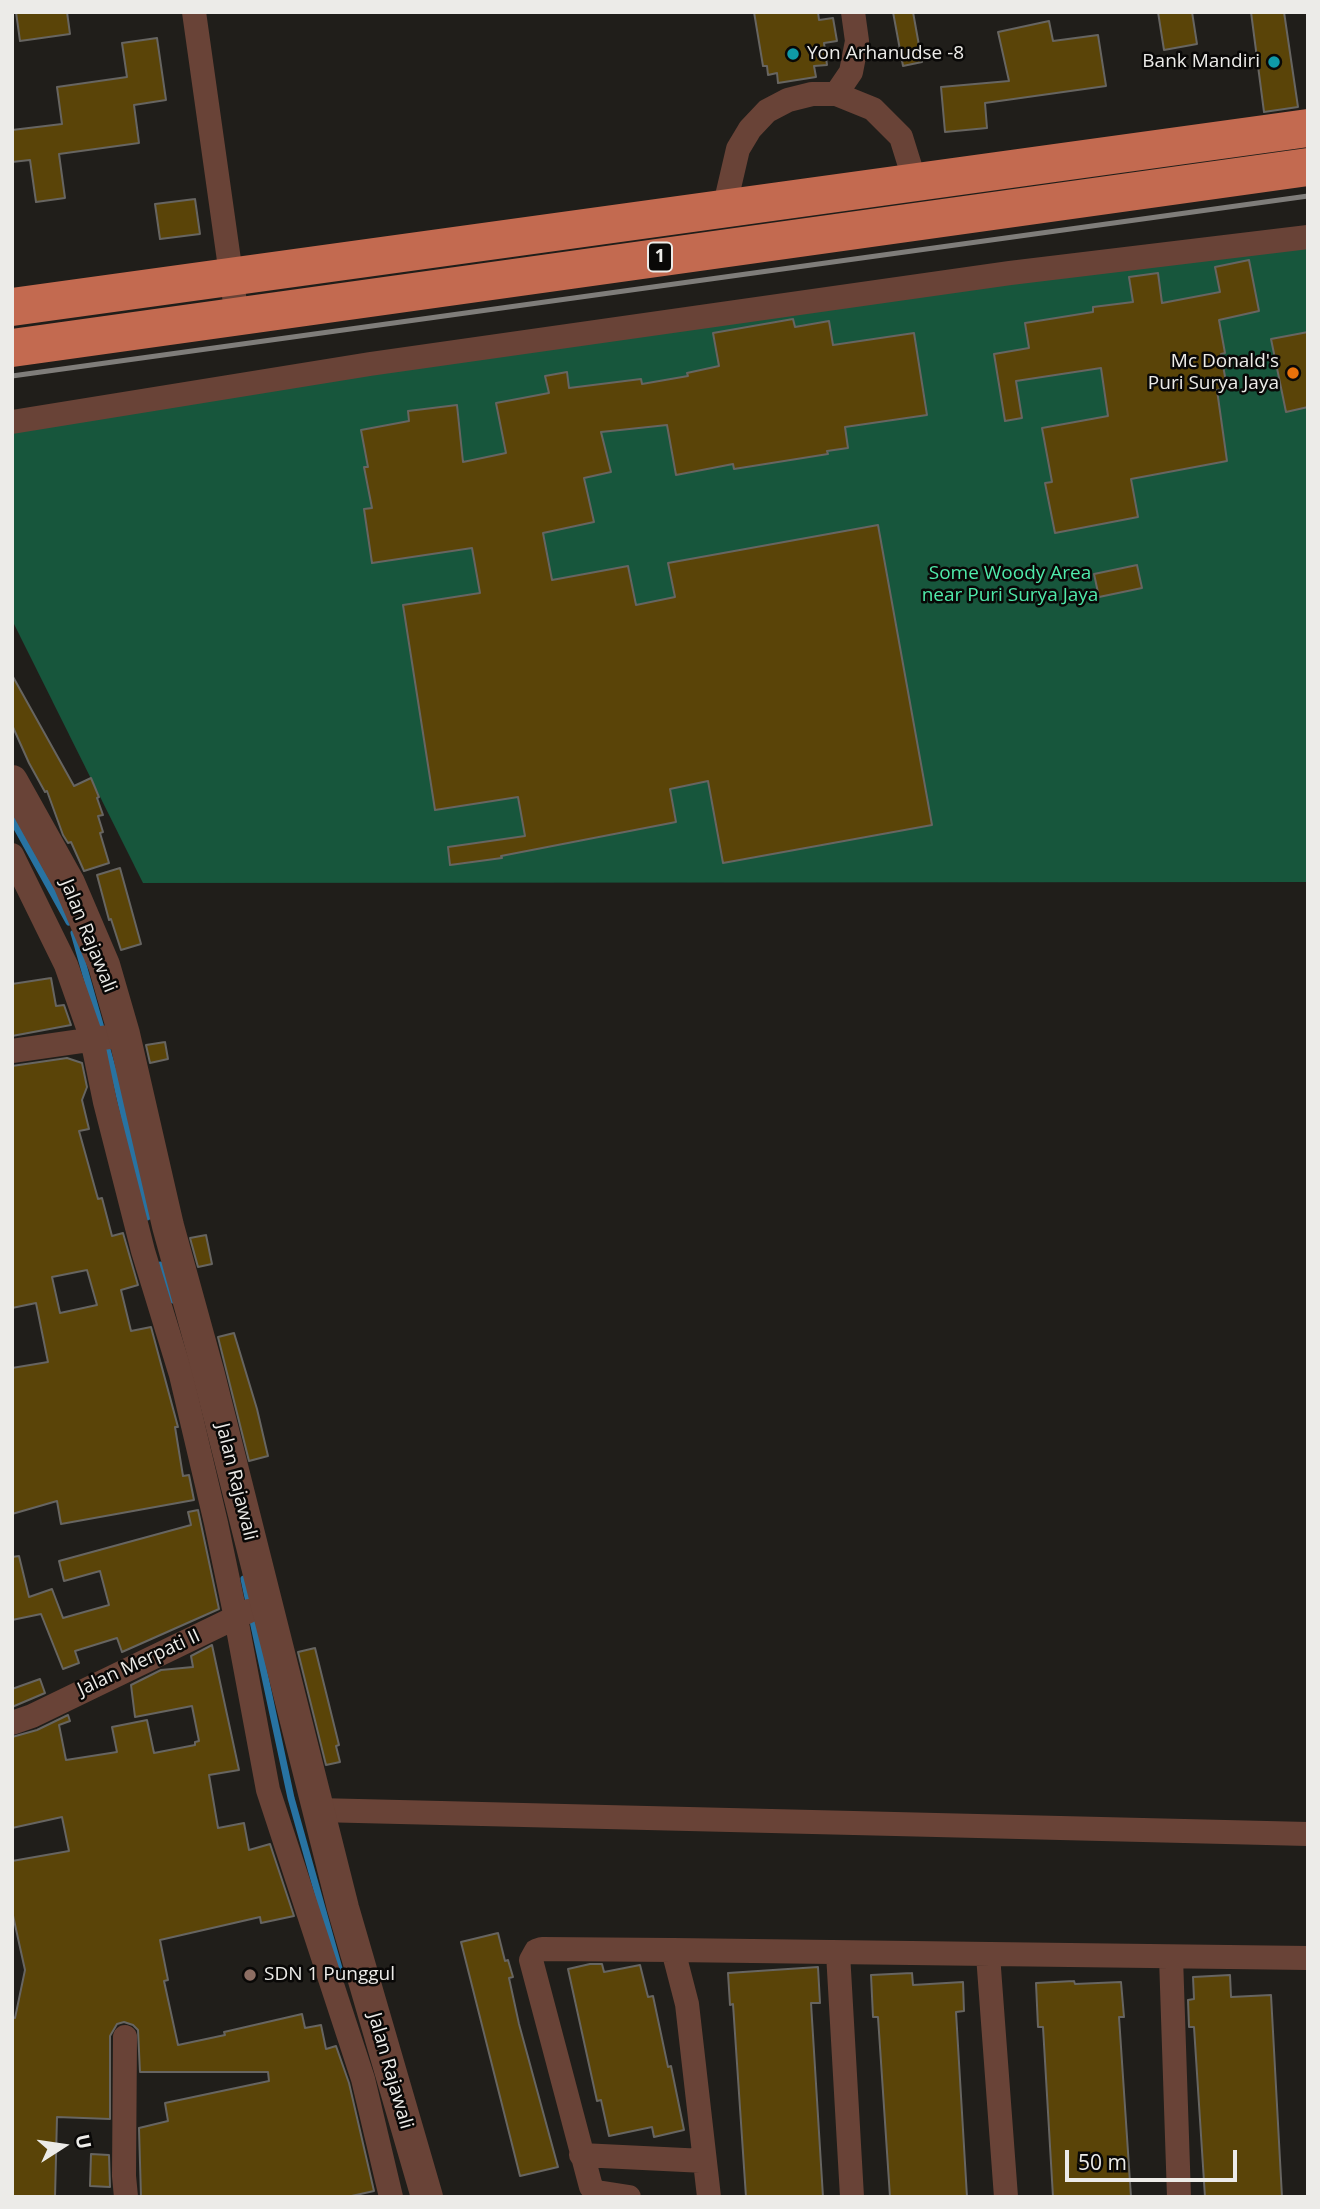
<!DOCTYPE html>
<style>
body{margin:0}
#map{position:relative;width:1320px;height:2209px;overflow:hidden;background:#201e1a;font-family:"Open Sans",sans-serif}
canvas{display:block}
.frame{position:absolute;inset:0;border:14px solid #ecebe8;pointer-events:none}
.north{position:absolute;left:28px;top:2111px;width:70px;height:70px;-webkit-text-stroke:5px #090807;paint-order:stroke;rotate:78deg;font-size:19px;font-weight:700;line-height:28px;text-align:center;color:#ecebe8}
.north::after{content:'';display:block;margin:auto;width:24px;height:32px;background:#ecebe8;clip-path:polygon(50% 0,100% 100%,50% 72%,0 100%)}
.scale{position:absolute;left:1065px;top:2150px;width:172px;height:32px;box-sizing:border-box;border:4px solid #ecebe8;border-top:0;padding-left:9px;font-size:21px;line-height:24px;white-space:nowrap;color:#ecebe8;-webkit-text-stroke:5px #090807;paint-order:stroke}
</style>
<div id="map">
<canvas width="1320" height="2209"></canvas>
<div class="frame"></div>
<div class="north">U</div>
<div class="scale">50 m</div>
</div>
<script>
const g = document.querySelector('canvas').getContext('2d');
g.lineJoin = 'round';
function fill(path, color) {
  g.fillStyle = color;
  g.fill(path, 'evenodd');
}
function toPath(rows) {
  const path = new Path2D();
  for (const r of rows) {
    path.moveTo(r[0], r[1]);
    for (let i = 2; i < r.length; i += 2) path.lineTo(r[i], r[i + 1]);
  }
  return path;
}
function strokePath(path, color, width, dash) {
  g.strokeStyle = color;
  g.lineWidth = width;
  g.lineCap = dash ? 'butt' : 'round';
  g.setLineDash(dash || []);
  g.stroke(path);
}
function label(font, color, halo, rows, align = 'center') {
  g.font = font + ' "Open Sans",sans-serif';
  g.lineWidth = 5;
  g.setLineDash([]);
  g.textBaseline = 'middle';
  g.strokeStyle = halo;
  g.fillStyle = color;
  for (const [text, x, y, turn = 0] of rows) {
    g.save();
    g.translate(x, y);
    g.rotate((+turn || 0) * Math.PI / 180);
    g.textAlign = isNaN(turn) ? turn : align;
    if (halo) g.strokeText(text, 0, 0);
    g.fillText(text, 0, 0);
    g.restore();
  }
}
const forest = toPath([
 [1308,242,1308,882,143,883,12,620,12,424]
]);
const stream = toPath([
 [12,819,69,922],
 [74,933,116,1081,147,1217],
 [160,1265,173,1300],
 [244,1579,291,1798,340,1972]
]);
const building = toPath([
 [16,12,67,12,70,34,20,41,16,12],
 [754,12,818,12,819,20,833,18,837,41,824,43,827,65,814,66,816,77,778,83,777,73,768,75,767,66,763,66,754,12],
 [893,12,913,12,922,62,903,66,893,12],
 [1158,12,1192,12,1197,44,1164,50,1158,12],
 [1251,12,1284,12,1298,107,1264,112,1251,12],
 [1049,21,1053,41,1098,35,1106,86,985,103,987,128,945,132,941,87,1009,81,998,32,1049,21],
 [157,38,166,100,134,105,139,143,59,154,65,198,36,202,30,160,12,162,12,130,62,124,57,87,127,77,122,43,157,38],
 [195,199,200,234,160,239,155,204,195,199],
 [1249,260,1259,311,1219,320,1225,353,1221,354,1227,388,1217,390,1227,461,1131,479,1138,517,1055,533,1045,483,1052,482,1042,428,1108,416,1101,368,1016,381,1022,418,1005,421,994,354,1029,348,1025,323,1093,312,1093,307,1133,302,1129,277,1158,273,1162,303,1220,292,1215,267,1249,260],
 [793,319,795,327,829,321,833,345,914,333,927,415,845,427,848,448,827,451,828,454,734,469,733,464,676,475,667,425,601,432,611,472,584,478,594,522,543,533,552,580,628,566,636,605,675,597,668,563,878,525,932,825,723,863,708,781,670,789,676,822,501,856,502,858,450,865,448,847,525,836,518,797,435,810,403,605,480,593,472,548,372,563,364,509,372,508,364,467,368,467,361,430,409,421,408,411,457,405,463,462,506,453,496,403,549,393,545,376,567,372,569,388,641,379,642,384,688,376,687,373,719,366,713,333,793,319],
 [1308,332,1308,407,1286,412,1271,339,1308,332],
 [1137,565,1142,588,1099,597,1094,574,1137,565],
 [12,675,74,786,91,778,99,797,97,798,103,815,98,816,103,832,100,833,109,863,84,871,71,842,68,843,63,835,47,791,45,792,29,763,12,725,12,675],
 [120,868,141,944,121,950,111,919,109,920,97,875,120,868],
 [51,978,56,1006,64,1005,71,1025,12,1036,12,984,51,978],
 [165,1042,168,1059,150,1063,146,1045,165,1042],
 [67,1058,82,1063,87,1087,82,1100,89,1129,79,1131,98,1199,102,1198,112,1236,123,1233,138,1285,121,1290,131,1331,151,1327,178,1427,175,1427,183,1476,189,1475,194,1500,61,1524,57,1501,12,1514,12,1368,48,1362,36,1303,12,1308,12,1066,67,1058],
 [87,1270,97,1305,60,1313,52,1277,87,1270],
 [206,1235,212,1264,198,1267,190,1238,206,1235],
 [234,1333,257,1409,268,1456,249,1461,218,1337,234,1333],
 [198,1510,219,1609,122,1652,117,1638,75,1651,79,1663,63,1669,41,1614,12,1620,12,1557,19,1556,29,1597,52,1589,63,1618,109,1605,100,1571,64,1581,59,1561,191,1525,188,1512,198,1510],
 [212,1645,239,1770,209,1775,218,1828,244,1823,249,1850,270,1844,294,1916,261,1923,260,1917,160,1940,168,1980,164,1981,178,2045,225,2035,224,2032,302,2014,305,2028,321,2025,326,2049,336,2046,349,2083,374,2191,347,2197,141,2197,139,2128,168,2121,165,2103,269,2081,268,2072,140,2072,138,2030,133,2025,124,2022,117,2024,110,2036,110,2119,57,2117,55,2197,12,2197,12,2017,15,2018,25,1970,12,1911,12,1861,69,1851,62,1817,12,1828,12,1737,37,1730,68,1715,70,1721,59,1725,66,1760,117,1752,112,1727,147,1720,154,1753,195,1745,195,1742,199,1741,192,1706,135,1717,131,1685,161,1670,193,1667,191,1656,212,1645],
 [315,1648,339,1745,336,1746,340,1762,326,1765,298,1652,315,1648],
 [40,1679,45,1693,12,1707,12,1689,40,1679],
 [498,1933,505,1961,508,1960,513,1977,509,1978,519,2024,558,2167,520,2176,461,1942,498,1933],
 [590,1964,602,1964,604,1972,640,1965,648,1997,653,1996,668,2067,671,2066,684,2130,654,2137,652,2127,609,2136,601,2100,597,2101,568,1969,590,1964],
 [818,1967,820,2003,811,2003,823,2197,746,2197,733,2004,730,2005,728,1973,818,1967],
 [912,1973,913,1985,963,1982,964,2011,956,2012,967,2197,890,2197,878,2017,873,2017,871,1975,912,1973],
 [1230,1975,1231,1997,1271,1995,1282,2197,1205,2197,1194,2027,1189,2027,1188,2000,1194,1999,1193,1977,1230,1975],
 [1074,1981,1075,1984,1121,1982,1124,2017,1119,2017,1131,2197,1053,2197,1043,2027,1038,2027,1036,1983,1074,1981],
 [91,2154,109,2155,110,2187,90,2186,91,2154]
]);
const minor = toPath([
 [194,12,237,317],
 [836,94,851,72,857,41,853,12],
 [724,209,738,149,750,129,767,111,788,100,812,94,836,94,873,109,901,137,915,182],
 [12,422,370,364,1010,273,1308,237],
 [12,855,66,965,92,1039,105,1102,143,1251,181,1375,216,1523,236,1618,268,1790,363,2079,391,2197],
 [12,1051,109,1037],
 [12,1723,32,1716,249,1611],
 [317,1810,1308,1834],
 [673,1950,687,2004,709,2197],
 [838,1953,852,2197],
 [988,1955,1006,2197],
 [1171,1957,1179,2197],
 [125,2037,124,2176,126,2197],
 [581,2155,705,2161],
 [629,2197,597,2192,591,2187,531,1960,536,1951,542,1949,673,1950,1308,1958]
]);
const tertiary = toPath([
 [12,781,69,883,104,965,124,1034,168,1226,208,1371,343,1908,427,2197]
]);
const trunk = toPath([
 [12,307,1308,128],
 [12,348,1308,167]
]);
const rail = toPath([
 [12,376,1308,196]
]);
const markers = [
 [793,54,7,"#0f9aa8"],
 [1274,62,7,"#0f9aa8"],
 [1293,373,7,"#e8710a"],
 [250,1975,7,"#8d6e63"]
];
const shields = [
 [660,257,24]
];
const shieldNames = [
 ["1",660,257]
];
const poiNames = [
 ["Yon Arhanudse -8",807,54],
 ["Bank Mandiri",1260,62,"right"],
 ["Mc Donald's",1279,362,"right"],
 ["Puri Surya Jaya",1279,384,"right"],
 ["SDN 1 Punggul",264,1975]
];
const parkNames = [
 ["Some Woody Area",1010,574],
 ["near Puri Surya Jaya",1010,596]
];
const streetNames = [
 ["Jalan Rajawali",88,936,68],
 ["Jalan Rajawali",236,1482,76],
 ["Jalan Merpati II",139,1663,-25],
 ["Jalan Rajawali",390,2071,74]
];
fill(forest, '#17563c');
strokePath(stream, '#2873a2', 7);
fill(building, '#5a4408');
strokePath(building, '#676561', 2);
strokePath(minor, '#694337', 24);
strokePath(tertiary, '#694337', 32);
strokePath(trunk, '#c36a50', 38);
strokePath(rail, '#7f7d7a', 5);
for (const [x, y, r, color] of markers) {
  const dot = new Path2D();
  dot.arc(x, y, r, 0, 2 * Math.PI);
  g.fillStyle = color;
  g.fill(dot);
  strokePath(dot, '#090807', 2.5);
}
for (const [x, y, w] of shields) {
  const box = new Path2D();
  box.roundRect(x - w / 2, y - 14.5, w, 29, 5);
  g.fillStyle = '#090807';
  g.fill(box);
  strokePath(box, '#ecebe8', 2);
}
label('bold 18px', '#ecebe8', null, shieldNames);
label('19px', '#ecebe8', '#090807', poiNames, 'left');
label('19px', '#4feaaa', '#090807', parkNames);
label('19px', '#ecebe8', '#090807', streetNames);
</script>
